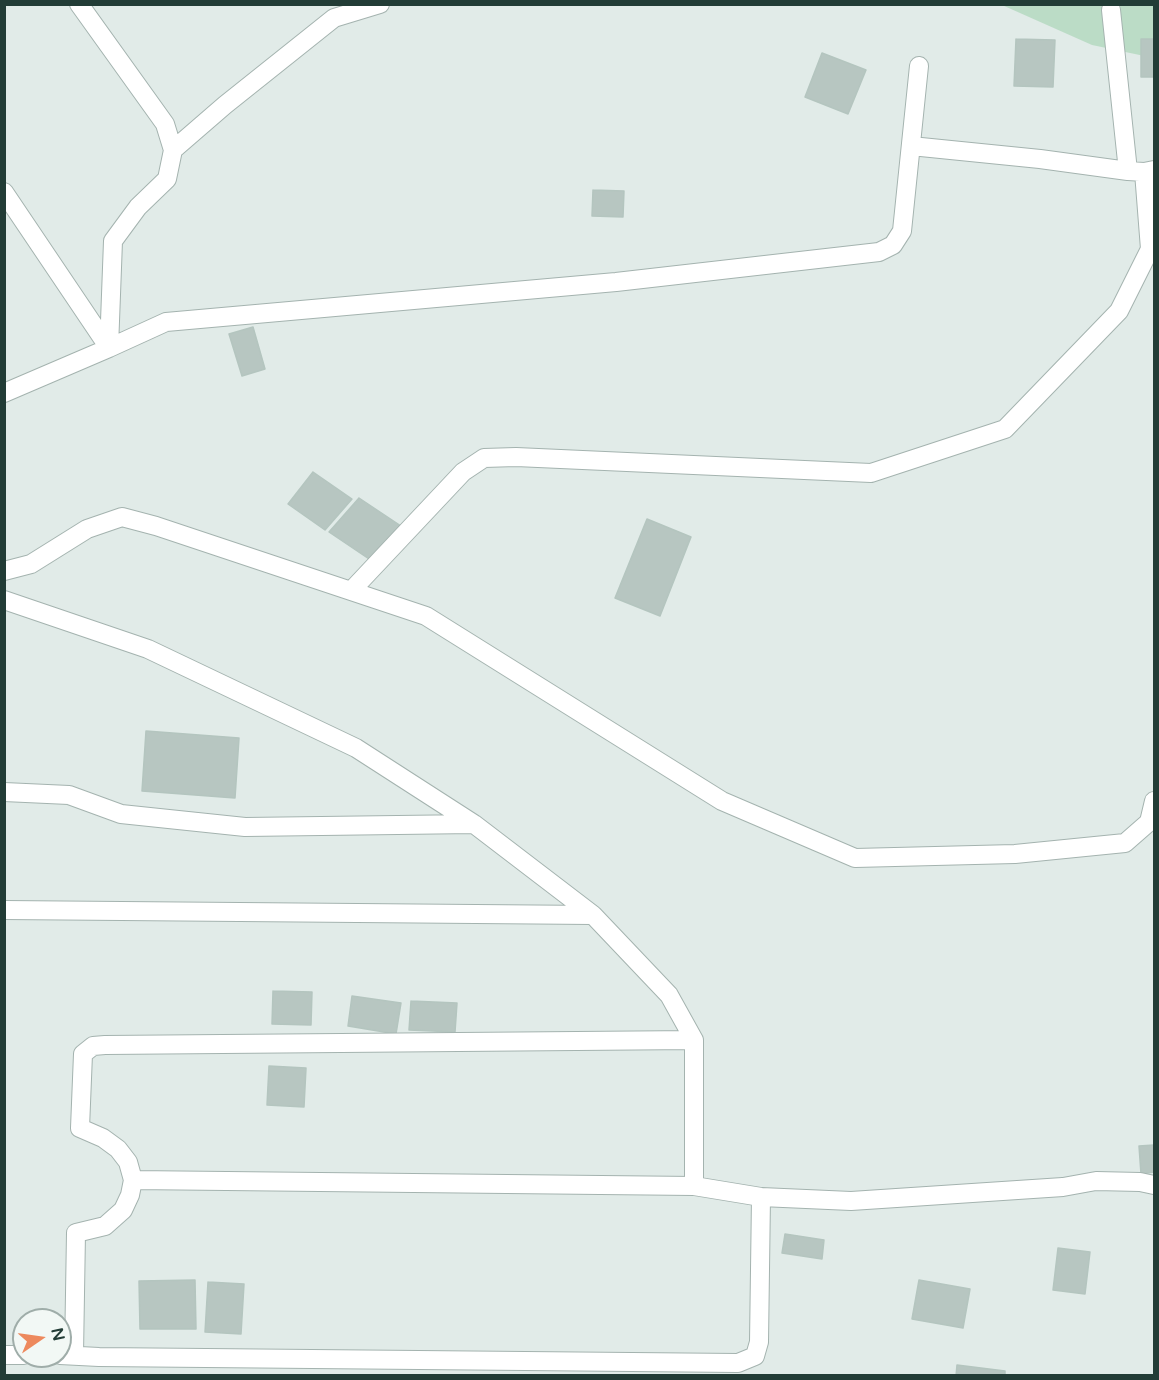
<!DOCTYPE html>
<style>
body{margin:0}
#map{position:relative;width:1159px;height:1380px;overflow:hidden;background:#e1ebe8;font-family:"Varela Round",sans-serif}
canvas{display:block}
.frame{position:absolute;inset:0;border:6px solid #223c36;pointer-events:none}
.north{position:absolute;left:12px;top:1308px;width:60px;height:60px;box-sizing:border-box;background:#f2f8f5;border:2px solid #9fada9;border-radius:50%;rotate:77deg;font-size:16px;font-weight:700;line-height:24px;text-align:center;color:#223c36}
.north::after{content:'';display:block;margin:auto;width:21px;height:27px;background:#ed895d;clip-path:polygon(50% 0,100% 100%,50% 72%,0 100%)}
</style>
<div id="map">
<canvas width="1159" height="1380"></canvas>
<div class="frame"></div>
<div class="north">N</div>
</div>
<script>
const g = document.querySelector('canvas').getContext('2d');
g.lineJoin = 'round';
function fill(path, color) {
  g.fillStyle = color;
  g.fill(path, 'evenodd');
}
function toPath(rows) {
  const path = new Path2D();
  for (const r of rows) {
    path.moveTo(r[0], r[1]);
    for (let i = 2; i < r.length; i += 2) path.lineTo(r[i], r[i + 1]);
  }
  return path;
}
function strokePath(path, color, width, dash) {
  g.strokeStyle = color;
  g.lineWidth = width;
  g.lineCap = dash ? 'butt' : 'round';
  g.setLineDash(dash || []);
  g.stroke(path);
}
const green = toPath([
 [1002,5,1154,5,1154,58,1092,45]
]);
const building = toPath([
 [1016,39,1055,40,1053,87,1014,86,1016,39],
 [1141,39,1154,39,1154,77,1141,77,1141,39],
 [822,53,866,70,848,114,805,97,822,53],
 [593,190,624,191,623,217,592,216,593,190],
 [253,327,265,369,242,376,229,334,253,327],
 [313,472,352,499,325,530,288,504,313,472],
 [359,498,404,528,375,563,329,532,359,498],
 [647,519,691,537,660,616,615,598,647,519],
 [146,731,239,738,235,798,142,791,146,731],
 [273,991,312,992,311,1025,272,1024,273,991],
 [352,996,401,1003,396,1034,348,1026,352,996],
 [411,1001,457,1003,455,1032,409,1030,411,1001],
 [269,1066,306,1068,304,1107,267,1105,269,1066],
 [1154,1145,1154,1172,1141,1174,1139,1146,1154,1145],
 [785,1234,824,1240,822,1259,782,1253,785,1234],
 [1058,1248,1090,1252,1085,1294,1053,1290,1058,1248],
 [195,1280,196,1329,140,1329,139,1281,195,1280],
 [919,1280,970,1289,963,1328,912,1319,919,1280],
 [208,1282,244,1284,241,1334,205,1332,208,1282],
 [957,1365,1005,1371,1005,1376,956,1376,957,1365]
]);
const minor = toPath([
 [1111,10,1128,171],
 [911,146,1040,159,1128,171,1144,172,1154,170],
 [173,150,225,105,334,18,380,4],
 [4,192,109,348,166,322,616,282,879,252,893,245,902,231,919,66],
 [4,393,109,348,113,241,138,207,167,179,173,150,165,124,79,4],
 [4,571,31,564,87,529,122,517,156,526,426,616,722,801,855,858,1015,854,1125,843,1149,822,1154,801],
 [351,591,463,472,484,458,516,457,871,473,1005,429,1119,311,1150,249,1144,172],
 [4,600,148,649,356,748,474,824],
 [4,792,69,795,121,814,245,827,474,824,593,915],
 [4,910,593,915,669,995,694,1040,694,1186,133,1180],
 [694,1186,761,1197,851,1201,1063,1187,1096,1181,1140,1182,1154,1185],
 [74,1354,76,1233,105,1226,123,1210,130,1195,133,1180,128,1162,118,1149,103,1138,80,1128,83,1054,93,1046,105,1045,694,1040],
 [4,1355,24,1355],
 [60,1355,99,1357,738,1363,755,1356,759,1342,761,1197]
]);
fill(green, '#bbdcc6');
fill(building, '#b7c6c1');
strokePath(building, '#b4c5bf', 1.5);
strokePath(minor, '#a4b3af', 20);
strokePath(minor, '#fff', 18);
</script>
